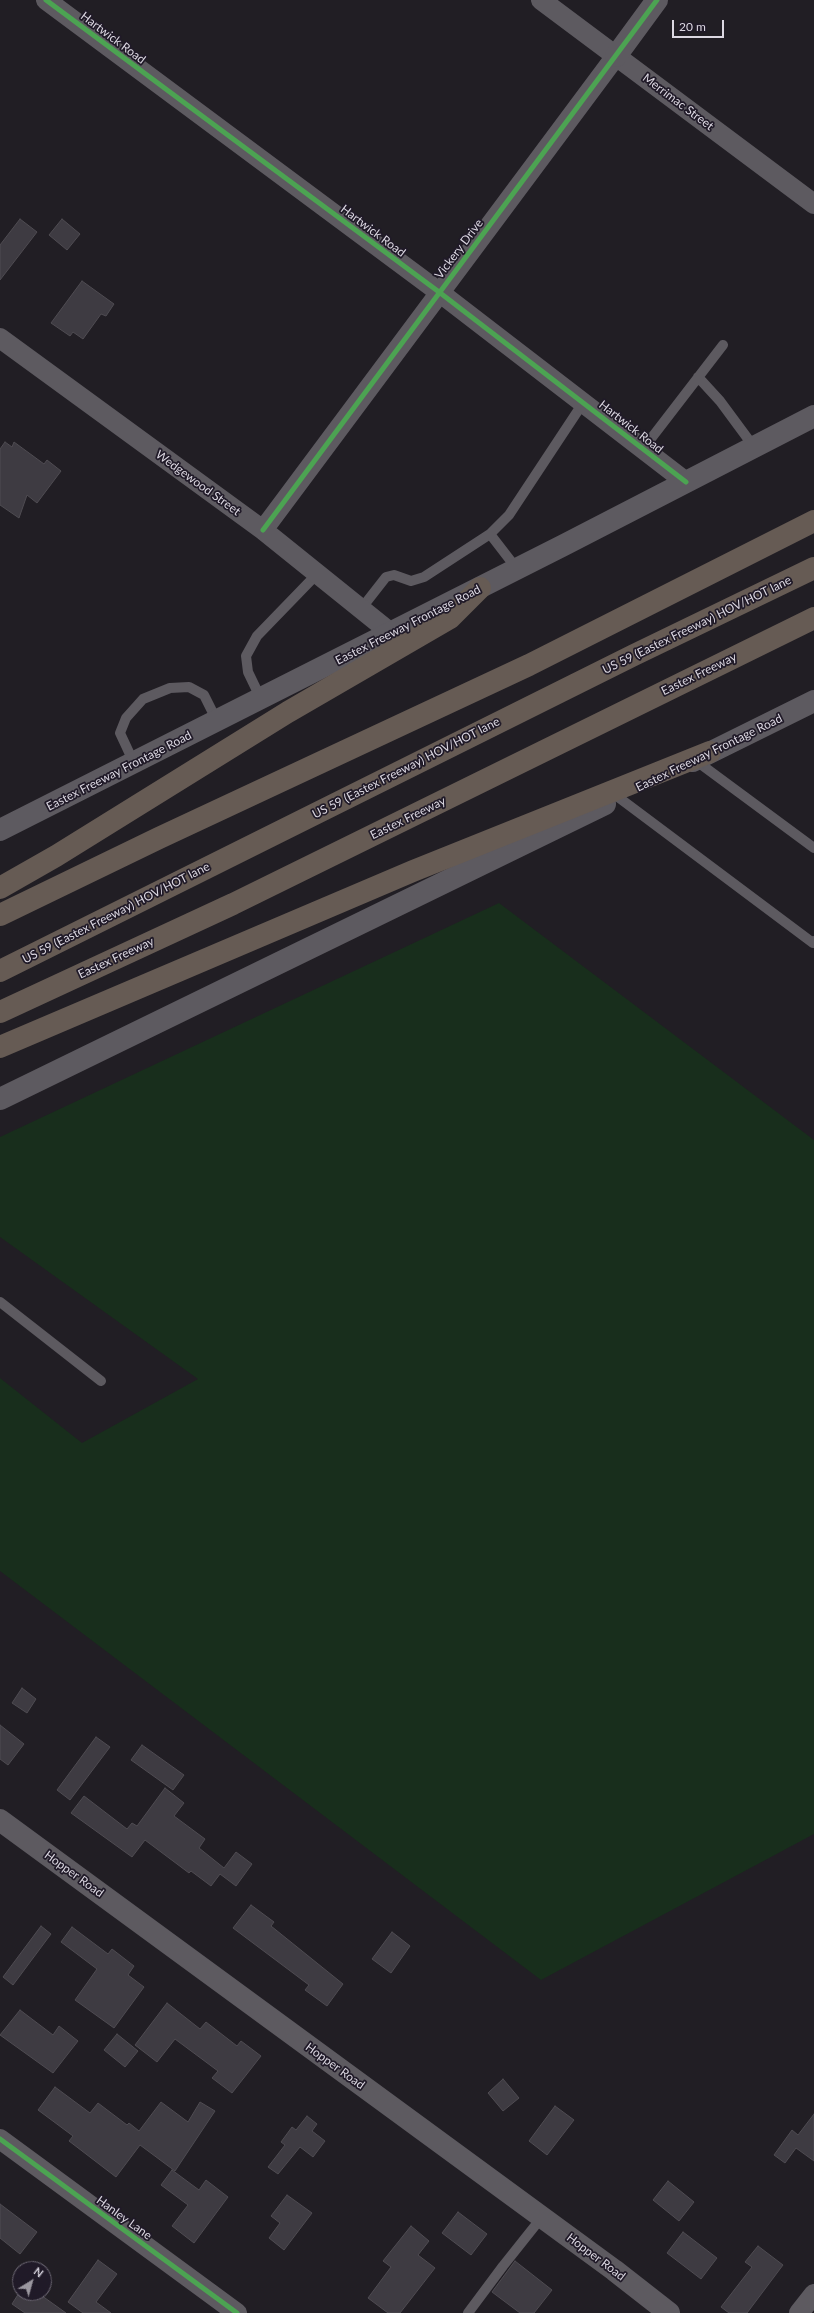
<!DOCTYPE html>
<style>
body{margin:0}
#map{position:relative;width:814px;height:2313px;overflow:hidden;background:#211e24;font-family:Lato,sans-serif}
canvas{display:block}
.north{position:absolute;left:12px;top:2261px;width:40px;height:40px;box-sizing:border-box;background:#201a28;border:1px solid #6b6672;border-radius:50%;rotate:37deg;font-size:11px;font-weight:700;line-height:16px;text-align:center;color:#dcd8e2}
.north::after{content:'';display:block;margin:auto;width:14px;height:18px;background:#9b97a0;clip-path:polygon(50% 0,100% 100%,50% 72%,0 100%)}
.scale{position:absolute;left:672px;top:20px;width:52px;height:18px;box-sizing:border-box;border:2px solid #dcd8e2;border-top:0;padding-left:5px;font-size:12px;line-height:14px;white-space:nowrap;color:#dcd8e2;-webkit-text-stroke:3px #201a28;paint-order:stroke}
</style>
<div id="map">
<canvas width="814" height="2313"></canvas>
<div class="north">N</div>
<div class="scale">20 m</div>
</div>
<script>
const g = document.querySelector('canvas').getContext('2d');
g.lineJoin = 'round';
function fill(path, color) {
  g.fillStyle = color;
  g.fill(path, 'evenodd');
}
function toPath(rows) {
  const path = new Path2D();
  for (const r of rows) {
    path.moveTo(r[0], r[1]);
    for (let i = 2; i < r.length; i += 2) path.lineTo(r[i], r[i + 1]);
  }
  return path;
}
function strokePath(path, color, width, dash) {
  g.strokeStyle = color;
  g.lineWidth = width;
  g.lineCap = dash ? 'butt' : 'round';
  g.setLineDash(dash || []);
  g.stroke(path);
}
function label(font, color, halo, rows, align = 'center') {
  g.font = font + ' Lato,sans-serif';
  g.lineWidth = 3.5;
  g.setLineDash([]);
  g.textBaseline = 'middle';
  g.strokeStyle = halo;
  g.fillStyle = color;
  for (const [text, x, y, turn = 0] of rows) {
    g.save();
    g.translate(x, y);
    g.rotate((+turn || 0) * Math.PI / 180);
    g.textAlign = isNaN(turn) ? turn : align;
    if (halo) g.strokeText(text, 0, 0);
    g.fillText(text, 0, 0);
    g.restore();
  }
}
const green = toPath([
 [499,903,814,1140,814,1834,541,1980,0,1571,0,1378,82,1443,198,1379,0,1237,0,1137]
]);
const building = toPath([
 [20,219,37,232,0,280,0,245,20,219],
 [62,219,80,234,67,250,49,235,62,219],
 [82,281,114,304,106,316,101,314,83,339,73,332,70,336,51,323,82,281],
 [5,442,12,447,14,442,44,464,47,460,61,471,37,503,27,495,19,518,0,505,0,449,5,442],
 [22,1688,36,1699,27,1713,12,1703,22,1688],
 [0,1725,24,1744,8,1765,0,1759,0,1725],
 [96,1737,110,1747,70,1800,57,1790,96,1737],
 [142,1745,184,1775,173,1790,131,1760,142,1745],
 [165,1788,184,1803,174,1816,205,1839,199,1848,224,1868,236,1852,252,1864,236,1886,220,1874,211,1886,191,1871,189,1873,145,1840,132,1857,71,1813,84,1796,127,1829,132,1823,137,1826,165,1788],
 [251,1905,274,1922,271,1926,343,1984,327,2006,305,1990,309,1985,233,1928,251,1905],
 [41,1926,51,1934,13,1985,3,1977,41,1926],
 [72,1927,108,1954,112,1949,134,1966,128,1975,144,1987,114,2028,75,2000,97,1969,61,1942,72,1927],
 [392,1932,410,1946,391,1973,372,1959,392,1932],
 [167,2003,200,2029,206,2022,237,2046,241,2041,261,2056,232,2093,212,2078,218,2071,175,2039,157,2062,135,2045,167,2003],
 [20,2010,53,2035,59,2026,78,2041,53,2073,0,2035,20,2010],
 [117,2034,138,2051,125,2067,104,2050,117,2034],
 [503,2079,519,2098,503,2111,488,2093,503,2079],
 [55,2087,90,2113,98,2103,127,2125,129,2123,139,2131,161,2102,188,2122,200,2102,215,2111,175,2171,140,2145,116,2177,69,2141,73,2136,38,2110,55,2087],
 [555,2106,574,2120,547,2155,529,2141,555,2106],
 [814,2114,814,2161,796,2148,785,2163,774,2155,792,2130,798,2135,814,2114],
 [307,2116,317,2124,312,2131,325,2141,313,2157,300,2147,278,2174,268,2167,285,2145,281,2142,292,2127,296,2130,307,2116],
 [172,2170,199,2190,206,2180,228,2197,194,2243,172,2226,188,2205,161,2185,172,2170],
 [668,2181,694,2202,679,2221,653,2200,668,2181],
 [287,2195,312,2213,284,2250,269,2238,280,2223,271,2216,287,2195],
 [0,2204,37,2232,20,2254,0,2238,0,2204],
 [458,2212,487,2234,471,2255,442,2233,458,2212],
 [411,2226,429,2241,418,2255,435,2268,400,2313,388,2313,368,2298,391,2267,383,2261,411,2226],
 [683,2232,717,2258,701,2279,667,2253,683,2232],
 [758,2246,783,2265,747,2313,729,2313,721,2307,752,2267,745,2262,758,2246],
 [98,2260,117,2274,96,2302,111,2313,83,2313,68,2302,98,2260],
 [515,2261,552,2290,534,2313,520,2313,492,2292,515,2261],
 [19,2293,38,2293,66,2313,25,2313,12,2304,19,2293]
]);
const service = toPath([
 [698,377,720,401,754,447],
 [643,449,723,345],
 [490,534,517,569],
 [361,609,386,577,394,575,411,581,424,577,490,534,509,515,583,403],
 [261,699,248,672,246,656,257,636,317,574],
 [695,760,814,848],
 [134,763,120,733,126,718,143,699,170,688,189,687,204,695,217,721],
 [618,797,813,943,814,941],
 [0,1302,101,1381],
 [468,2313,503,2266,542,2217]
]);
const minor = toPath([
 [46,0,439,292,686,482],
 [541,0,814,204],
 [0,338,263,530,391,633],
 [263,530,616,56],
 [0,2139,237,2313],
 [799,2313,814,2294]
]);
const tertiary = toPath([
 [616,56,657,0]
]);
const secondary = toPath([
 [693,761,814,701],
 [0,830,564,545,814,416],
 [0,1099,605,804],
 [0,1820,614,2270,669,2313]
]);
const motorway = toPath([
 [0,888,56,856,288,712,450,618,480,588],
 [0,915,159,838,529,665,814,521],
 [0,971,634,655,814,568],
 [0,1012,233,904,814,618],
 [0,1047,413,871,710,752]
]);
const cycleway = toPath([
 [46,0,439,292,686,482],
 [263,530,657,0],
 [0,2139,237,2313]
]);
const streetNames = [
 ["Hartwick Road",113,38,37],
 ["Merrimac Street",678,102,37],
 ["Hartwick Road",373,231,37],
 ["Vickery Drive",459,249,-53],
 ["Hartwick Road",631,427,38],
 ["Wedgewood Street",198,483,36],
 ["Eastex Freeway Frontage Road",408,625,-27],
 ["US 59 (Eastex Freeway) HOV/HOT lane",697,625,-26],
 ["Eastex Freeway",699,674,-26],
 ["Eastex Freeway Frontage Road",709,753,-26],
 ["US 59 (Eastex Freeway) HOV/HOT lane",406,768,-27],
 ["Eastex Freeway Frontage Road",119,771,-27],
 ["Eastex Freeway",408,818,-26],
 ["US 59 (Eastex Freeway) HOV/HOT lane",116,913,-27],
 ["Eastex Freeway",116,958,-25],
 ["Hopper Road",74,1874,36],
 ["Hopper Road",335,2066,36],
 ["Hanley Lane",124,2218,36],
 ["Hopper Road",596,2257,37]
];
fill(green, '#182e1c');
fill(building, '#3e3b42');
strokePath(building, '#4f4c52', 1);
strokePath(service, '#5d5a60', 10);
strokePath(minor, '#5d5a60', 20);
strokePath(tertiary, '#5d5a60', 22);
strokePath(secondary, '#5d5a60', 22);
strokePath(motorway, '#665b54', 22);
strokePath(cycleway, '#4ca352', 5);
label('12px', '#dcd8e2', '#201a28', streetNames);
</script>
